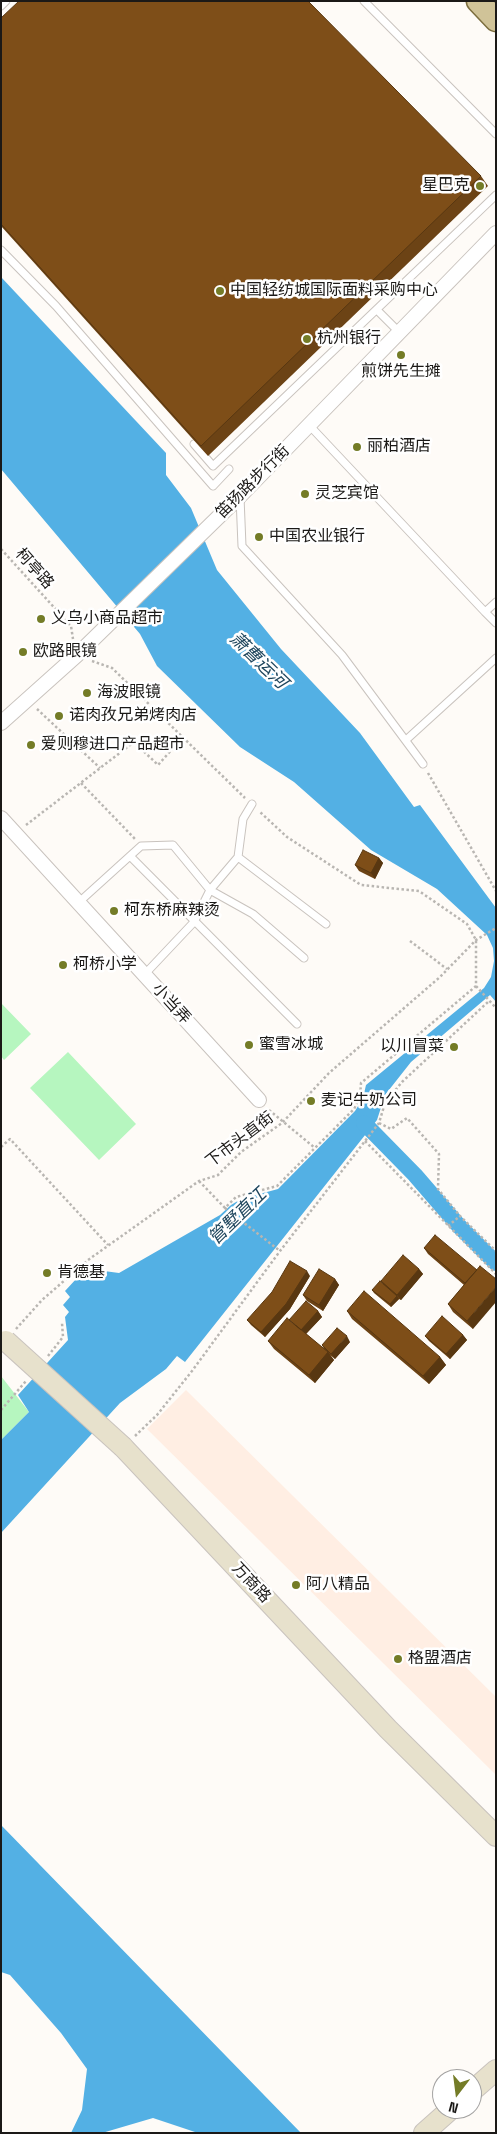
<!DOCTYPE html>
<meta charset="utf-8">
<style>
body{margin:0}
#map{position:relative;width:497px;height:2134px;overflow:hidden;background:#fefbf7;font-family:"Space Grotesk",sans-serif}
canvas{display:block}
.frame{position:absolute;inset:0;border:2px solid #1b1917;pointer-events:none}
.north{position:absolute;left:432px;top:2069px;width:50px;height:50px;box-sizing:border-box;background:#fff;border:1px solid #a4a3a2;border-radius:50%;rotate:195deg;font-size:14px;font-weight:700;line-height:20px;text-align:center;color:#1b1917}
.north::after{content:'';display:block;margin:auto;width:18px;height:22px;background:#747c27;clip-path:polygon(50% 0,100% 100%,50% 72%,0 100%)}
</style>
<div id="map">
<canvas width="497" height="2134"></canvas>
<div class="frame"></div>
<div class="north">N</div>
</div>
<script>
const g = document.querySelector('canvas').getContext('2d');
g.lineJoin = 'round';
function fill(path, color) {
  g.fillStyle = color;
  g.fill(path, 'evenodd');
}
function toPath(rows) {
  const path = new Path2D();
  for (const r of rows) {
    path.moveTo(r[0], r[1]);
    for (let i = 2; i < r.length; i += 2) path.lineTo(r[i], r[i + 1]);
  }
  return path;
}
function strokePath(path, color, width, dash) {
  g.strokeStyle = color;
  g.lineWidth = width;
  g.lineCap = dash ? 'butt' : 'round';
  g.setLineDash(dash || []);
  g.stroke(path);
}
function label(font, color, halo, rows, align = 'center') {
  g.font = font + ' "Space Grotesk","Noto Sans SC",sans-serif';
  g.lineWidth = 5;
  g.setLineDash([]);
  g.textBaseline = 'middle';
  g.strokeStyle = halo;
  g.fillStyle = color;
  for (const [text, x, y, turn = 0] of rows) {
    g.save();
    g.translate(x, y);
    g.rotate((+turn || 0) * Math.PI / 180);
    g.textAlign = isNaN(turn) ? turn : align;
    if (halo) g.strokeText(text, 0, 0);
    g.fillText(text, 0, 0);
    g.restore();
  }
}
const commercial = toPath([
 [186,1390,496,1697,496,1775,147,1429]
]);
const green = toPath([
 [1,1003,31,1034,4,1060,1,1056],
 [68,1052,136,1124,99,1160,30,1088],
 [1,1376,29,1412,1,1440]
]);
const water = toPath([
 [1,277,166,453,166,475,191,508,217,570,281,649,360,733,414,807,420,805,496,908,496,1002,490,995,411,1062,385,1095,377,1120,185,1362,177,1356,166,1369,120,1403,1,1533,1,1440,29,1412,18,1395,68,1340,65,1317,69,1312,63,1305,70,1297,65,1291,89,1265,99,1275,104,1271,119,1273,220,1215,231,1205,241,1199,278,1189,355,1111,363,1098,366,1085,484,988,491,977,494,961,493,948,487,935,437,889,371,850,294,782,240,747,157,666,140,634,1,469],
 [1,1825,301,2133,198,2133,153,2118,102,2133,71,2133,82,2110,87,2069,61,2033,10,1975,1,1972]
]);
const canal = toPath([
 [364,1123,415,1175,459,1226,496,1263]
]);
const path = toPath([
 [1,549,71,626,73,639],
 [92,661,112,668,245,798],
 [37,709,100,768],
 [428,773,496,891],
 [81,783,135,839],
 [26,825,134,742,158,765,183,737],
 [410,941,447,969],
 [476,986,496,1008],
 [269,1110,315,1148],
 [379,1123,391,1129,407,1118,439,1154,438,1189,460,1216,496,1251],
 [365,1141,496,1274],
 [1,1147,10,1139,108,1245],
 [199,1181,225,1208,236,1197,277,1186,354,1109,360,1097,361,1083,476,986,476,940,467,924,419,891,361,885,287,837,260,812],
 [225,1208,280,1251],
 [448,1226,460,1216],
 [16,1329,42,1300,88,1260,199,1181,218,1175,241,1152,282,1123,329,1073,440,977,476,940,496,928],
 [48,1356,63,1337,62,1323],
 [1,1410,26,1381],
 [135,1436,157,1415,192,1371,280,1251,379,1123,385,1103,402,1082,489,1001]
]);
const lane = toPath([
 [364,1,496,134],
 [1,6,6,1],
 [1,250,56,306,213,486,229,469],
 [377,310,399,332],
 [309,425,485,612,496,602],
 [194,444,213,466,496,195],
 [240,497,242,546,342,655,423,764],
 [485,612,496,623],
 [406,740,496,658],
 [130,856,297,1024],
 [238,857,326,924],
 [78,903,141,846,173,845,210,890,253,914,304,958],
 [144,975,194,922,210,890,238,857,243,819,252,804]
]);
const street = toPath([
 [1,723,77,655,240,496,496,233],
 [1,818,259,1100]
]);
const secondary = toPath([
 [123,1447,388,1729,496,1836],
 [472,2091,496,2070],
 [424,2133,451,2109]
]);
const primary = toPath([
 [478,1,496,20]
]);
const secondaryBridge = toPath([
 [6,1341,123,1447]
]);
const wall = toPath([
 [1,18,481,176,488,186,208,456,1,226],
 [379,858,383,863,375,879,359,871,355,865],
 [424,1248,477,1270,473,1329,453,1312,448,1304,464,1285,428,1254],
 [419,1269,423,1274,401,1300,399,1299,391,1307,374,1293,372,1290,383,1284,381,1281],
 [310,1276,290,1309,265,1337,251,1325,247,1320],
 [335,1279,339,1285,323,1311,307,1301,303,1295],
 [318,1311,322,1317,306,1334,324,1349,322,1345,350,1342,335,1359,330,1355,334,1360,315,1383,274,1349,268,1341],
 [347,1311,440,1357,446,1365,429,1384,352,1319],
 [463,1335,467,1340,450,1359,429,1341,425,1336]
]);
const shadedWall = toPath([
 [379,858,383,863,375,879,371,873],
 [419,1269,423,1274,401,1300,397,1295],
 [307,1271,310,1276,290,1309,265,1337,261,1332],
 [335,1279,339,1285,323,1311,319,1305],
 [496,1287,496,1302,473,1329,467,1321],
 [397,1296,399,1299,391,1307,390,1304],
 [318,1311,322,1317,304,1336,300,1331],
 [463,1335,467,1340,450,1359,446,1354],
 [347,1336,350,1342,335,1359,331,1354],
 [328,1352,334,1360,315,1383,309,1375],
 [440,1357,446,1365,429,1384,423,1376]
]);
const building = toPath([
 [19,1,308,1,481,176,201,446,1,224,1,18,19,1],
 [363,850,379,858,371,873,355,865,363,850],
 [435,1235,477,1270,465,1283,424,1248,435,1235],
 [403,1255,419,1269,397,1295,381,1281,403,1255],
 [290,1261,307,1271,286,1304,261,1332,247,1320,272,1292,290,1261],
 [480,1266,496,1279,496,1287,467,1321,448,1304,480,1266],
 [319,1269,335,1279,319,1305,303,1295,319,1269],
 [380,1281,397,1296,390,1304,372,1290,380,1281],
 [364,1291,440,1357,423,1376,347,1311,364,1291],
 [306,1301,318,1311,301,1330,289,1320,306,1301],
 [442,1316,463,1335,446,1354,425,1336,442,1316],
 [287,1318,328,1352,309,1375,268,1341,287,1318],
 [337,1328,347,1336,331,1354,322,1345,337,1328]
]);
const markers = [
 [480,186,5,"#747c27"],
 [220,291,5,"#747c27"],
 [307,339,5,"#747c27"],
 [401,355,5,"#747c27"],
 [357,447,5,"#747c27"],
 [305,494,5,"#747c27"],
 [259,537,5,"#747c27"],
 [41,619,5,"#747c27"],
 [23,652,5,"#747c27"],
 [87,693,5,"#747c27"],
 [59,716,5,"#747c27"],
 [31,745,5,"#747c27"],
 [114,911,5,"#747c27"],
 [63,965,5,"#747c27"],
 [249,1045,5,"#747c27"],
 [454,1047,5,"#747c27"],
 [311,1101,5,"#747c27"],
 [47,1273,5,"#747c27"],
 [296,1585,5,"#747c27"],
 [398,1659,5,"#747c27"]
];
const poiNames = [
 ["星巴克",470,186,"right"],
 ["中国轻纺城国际面料采购中心",230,291],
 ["杭州银行",317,339],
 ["煎饼先生摊",401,372,"center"],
 ["丽柏酒店",367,447],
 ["灵芝宾馆",315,494],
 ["中国农业银行",269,537],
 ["义乌小商品超市",51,619],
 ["欧路眼镜",33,652],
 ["海波眼镜",97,693],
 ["诺肉孜兄弟烤肉店",69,716],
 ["爱则穆进口产品超市",41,745],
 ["柯东桥麻辣烫",124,911],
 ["柯桥小学",73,965],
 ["蜜雪冰城",259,1045],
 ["以川冒菜",444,1047,"right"],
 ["麦记牛奶公司",321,1101],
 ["肯德基",57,1273],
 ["阿八精品",306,1585],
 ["格盟酒店",408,1659]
];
const streetNames = [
 ["笛扬路步行街",253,482,-45],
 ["柯亭路",34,569,48],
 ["小当弄",171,1004,48],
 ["下市头直街",240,1140,-37],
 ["万商路",251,1583,47]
];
const waterNames = [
 ["萧曹运河",258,661,44],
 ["管墅直江",238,1217,-44]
];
fill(commercial, '#ffeee3');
fill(green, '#b6f6bf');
fill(water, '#53b0e4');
strokePath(canal, '#53b0e4', 16);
strokePath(lane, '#c9c3be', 9);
strokePath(street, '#c9c3be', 16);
strokePath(secondary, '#c9c3be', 22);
strokePath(primary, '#7c6e3f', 25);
strokePath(path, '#b9b6b2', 2.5, [2.5, 2.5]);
strokePath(lane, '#fff', 7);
strokePath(street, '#fff', 14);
strokePath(secondary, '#e7e1cc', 20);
strokePath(primary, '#d0c398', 22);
strokePath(secondaryBridge, '#c9c3be', 22, []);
strokePath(secondaryBridge, '#e7e1cc', 20);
fill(wall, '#6c4315');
fill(shadedWall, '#583711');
fill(building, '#7e4e18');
strokePath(building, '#583711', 1);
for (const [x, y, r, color] of markers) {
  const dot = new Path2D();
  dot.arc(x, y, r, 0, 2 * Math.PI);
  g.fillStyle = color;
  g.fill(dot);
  strokePath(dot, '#fff', 2);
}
label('16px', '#1b1917', '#fff', poiNames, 'left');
label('16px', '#1b1917', '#fff', streetNames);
label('italic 18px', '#20475e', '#fff', waterNames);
</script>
